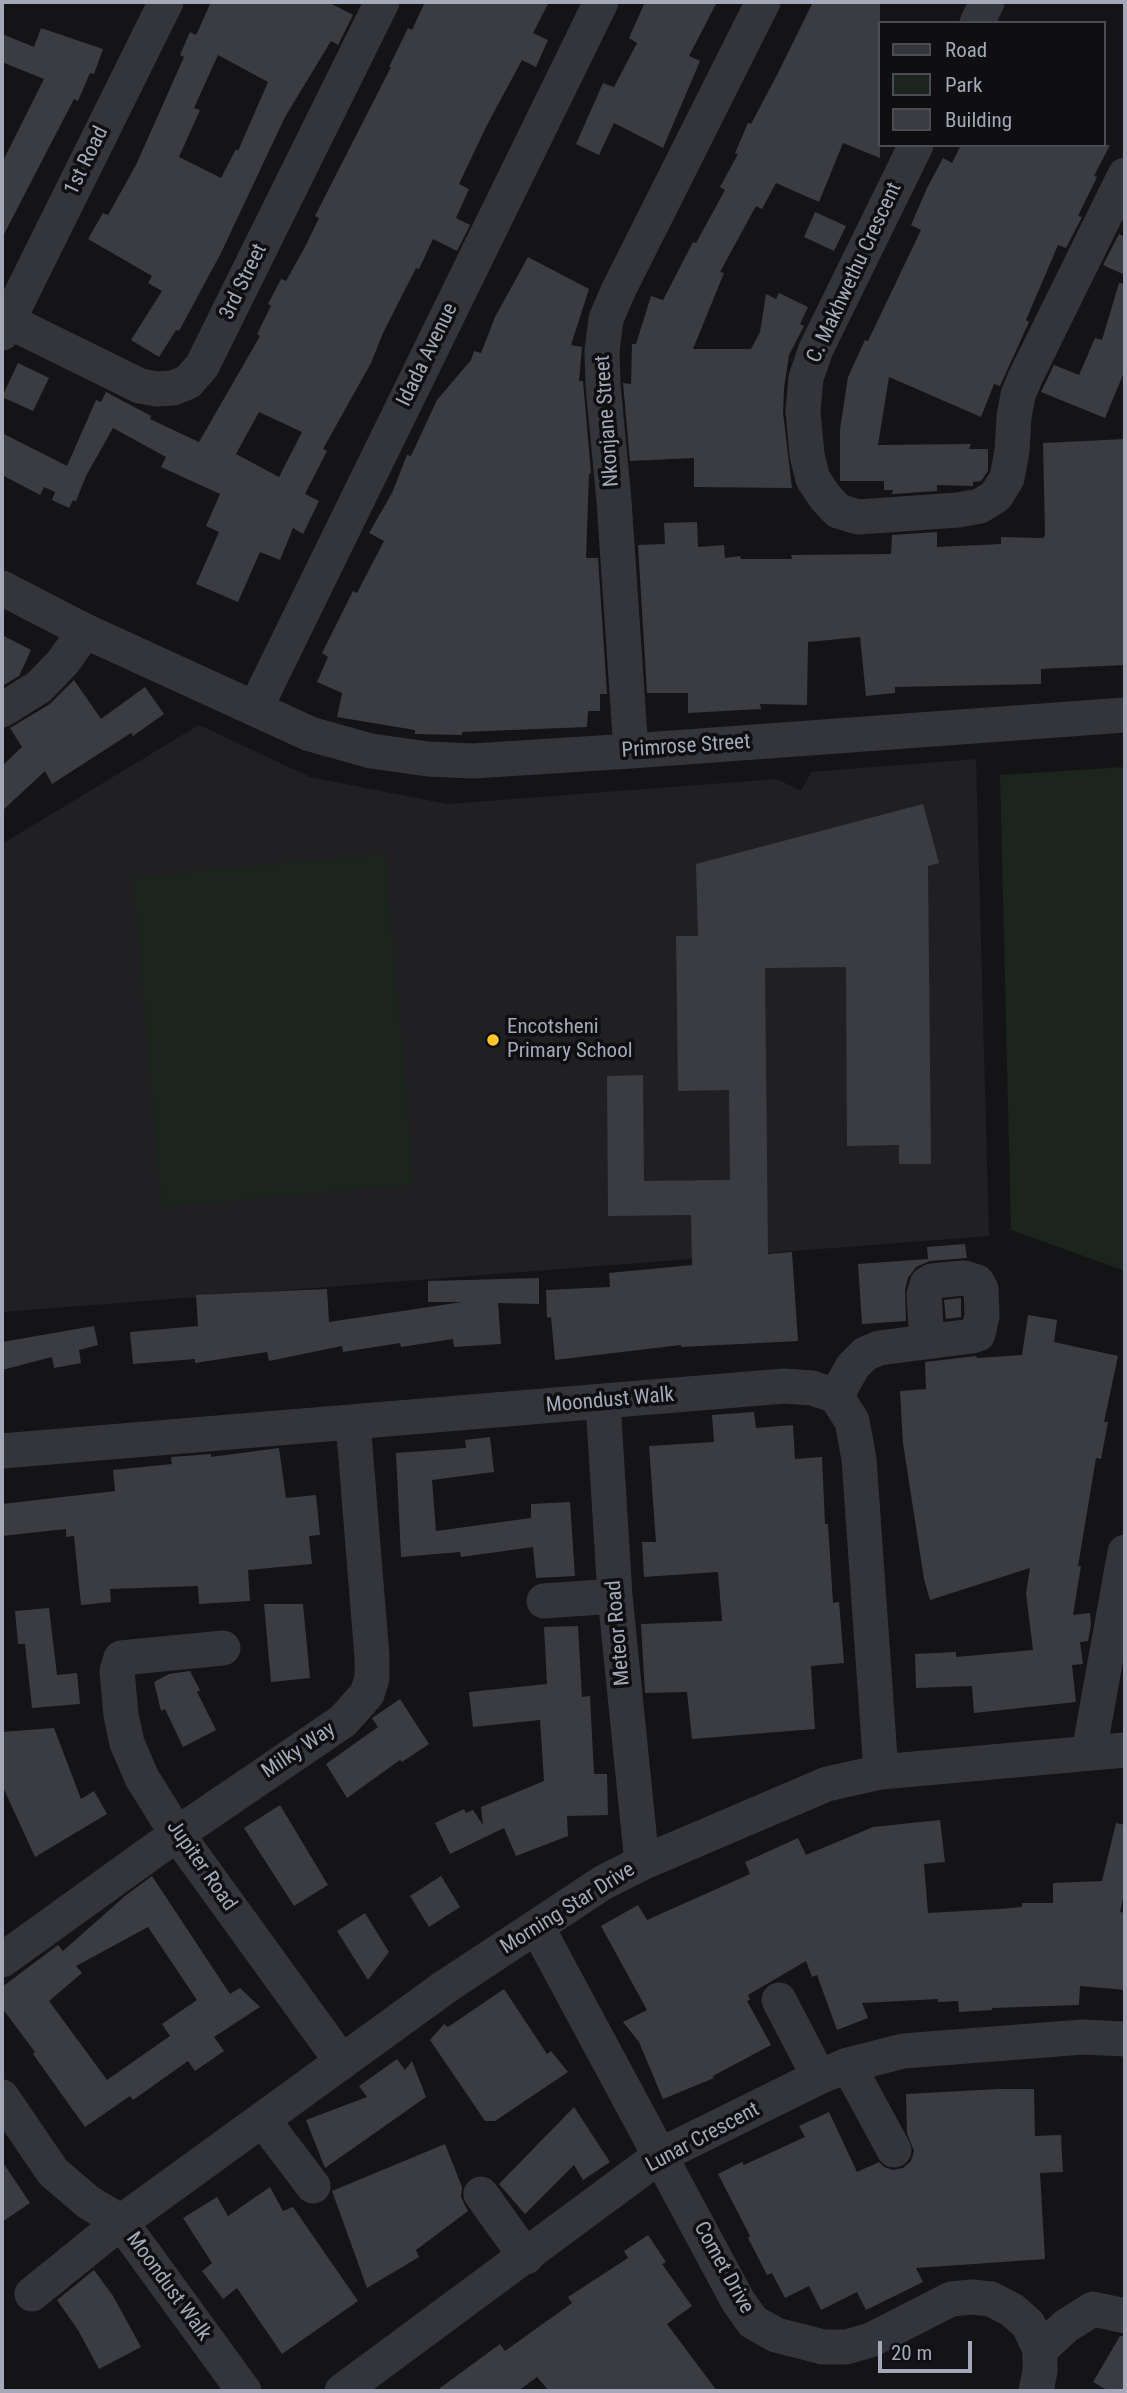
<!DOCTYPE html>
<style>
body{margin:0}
#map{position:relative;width:1127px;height:2393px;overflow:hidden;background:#141416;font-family:"Roboto Condensed",sans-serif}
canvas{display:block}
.frame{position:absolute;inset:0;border:4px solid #a4a8b8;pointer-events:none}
.legend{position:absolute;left:878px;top:21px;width:228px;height:126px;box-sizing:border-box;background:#0f0f11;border:2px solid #4b4c54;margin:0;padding:9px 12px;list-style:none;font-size:21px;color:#a4a8b8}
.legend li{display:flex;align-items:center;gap:14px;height:35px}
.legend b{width:35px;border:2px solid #4b4c54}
.scale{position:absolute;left:878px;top:2341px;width:94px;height:32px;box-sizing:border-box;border:4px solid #a4a8b8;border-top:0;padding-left:9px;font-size:21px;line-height:24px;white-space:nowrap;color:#a4a8b8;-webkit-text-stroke:5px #0f0f11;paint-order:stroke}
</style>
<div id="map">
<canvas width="1127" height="2393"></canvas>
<div class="frame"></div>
<ul class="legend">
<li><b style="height:9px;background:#34353b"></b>Road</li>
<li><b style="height:19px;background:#1b241d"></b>Park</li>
<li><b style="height:19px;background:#3b3c41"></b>Building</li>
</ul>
<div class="scale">20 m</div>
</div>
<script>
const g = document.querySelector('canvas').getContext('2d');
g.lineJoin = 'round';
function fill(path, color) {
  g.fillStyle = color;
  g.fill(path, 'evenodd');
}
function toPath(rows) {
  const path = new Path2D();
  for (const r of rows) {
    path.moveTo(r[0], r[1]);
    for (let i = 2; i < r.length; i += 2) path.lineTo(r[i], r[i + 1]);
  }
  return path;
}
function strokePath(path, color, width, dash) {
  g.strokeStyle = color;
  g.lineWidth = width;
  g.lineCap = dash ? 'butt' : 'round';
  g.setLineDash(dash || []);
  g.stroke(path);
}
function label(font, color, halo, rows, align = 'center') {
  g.font = font + ' "Roboto Condensed",sans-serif';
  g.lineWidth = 7;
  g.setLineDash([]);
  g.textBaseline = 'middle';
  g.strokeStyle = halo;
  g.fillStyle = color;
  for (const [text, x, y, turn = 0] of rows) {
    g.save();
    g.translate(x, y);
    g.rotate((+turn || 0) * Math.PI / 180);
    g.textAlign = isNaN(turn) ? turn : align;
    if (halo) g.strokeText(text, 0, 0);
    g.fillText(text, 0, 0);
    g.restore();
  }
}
const built = toPath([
 [199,725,310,777,447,804,777,779,801,791,811,772,976,759,989,1236,2,1312,2,844]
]);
const green = toPath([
 [1125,767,1125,1271,1011,1230,1000,775],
 [385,854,414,1184,162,1207,133,877]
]);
const building = toPath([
 [211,2,328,2,353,15,338,45,331,41,285,117,221,253,179,331,176,330,159,357,131,340,162,291,148,283,152,276,88,239,103,213,108,215,136,165,184,57,180,55,190,32,196,35],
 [218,55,268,82,238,151,236,149,221,178,179,157,200,110,194,108],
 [425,2,549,2,533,33,548,40,536,67,522,60,487,125,459,184,469,189,456,218,470,225,457,251,433,239,419,269,416,268,383,333,371,363,323,449,327,451,305,494,319,501,303,534,293,528,280,560,260,552,238,602,196,584,219,532,206,526,220,494,161,467,166,457,113,428,86,476,76,501,73,500,69,508,52,500,55,492,44,487,40,495,2,475,2,433,67,466,96,400,101,402,106,392,151,416,150,419,199,442,260,336,257,334,271,306,268,304,281,279,286,281,306,245,319,218,315,216,391,67,389,67,408,28,412,30],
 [259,412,302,432,279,477,236,454],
 [645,2,717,2,689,56,700,61,663,148,614,123,599,155,576,144,603,83,614,87,637,43,629,38],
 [813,2,880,2,880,158,843,143,819,202,776,183,762,209,756,206,720,272,724,273,693,349,751,349,760,332,766,294,776,299,779,293,808,307,800,324,804,326,789,355,784,388,783,413,792,488,694,487,694,458,630,461,623,383,631,384,632,344,636,344,651,296,663,300,693,242,696,243,725,190,720,187,738,154,735,153,748,123,751,124,777,75],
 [41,28,103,49,94,74,90,73,78,101,74,99,2,238,2,163,44,79,2,62,2,34,34,47],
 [961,145,1110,145,1094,176,1097,177,1078,216,1082,217,1066,248,1058,245,1026,320,1029,322,1000,386,994,384,981,417,889,377,878,445,971,444,969,449,988,449,988,471,981,481,973,482,973,486,937,485,937,491,892,494,893,490,884,490,884,481,840,481,840,429,848,377,865,340,868,341,921,230,911,225,927,188,943,158,952,163],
 [815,212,846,226,834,251,804,237],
 [1119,234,1125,237,1125,275,1103,265],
 [528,257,589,289,571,345,582,347,579,381,583,381,591,473,589,474,586,558,598,558,607,694,600,694,600,711,588,711,587,727,462,732,462,735,415,734,415,730,337,717,342,693,317,682,328,657,322,653,353,591,357,593,384,541,369,533,392,493,407,455,411,456,437,400,471,360,474,351,481,353,495,317],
 [1119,283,1125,284,1125,370,1105,418,1041,392,1054,365,1079,375,1095,338,1102,340],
 [18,363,49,378,33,411,2,397],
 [1125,439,1125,665,1041,669,1041,684,895,687,895,693,866,696,860,637,808,642,807,705,760,704,761,709,688,713,688,693,647,693,638,545,665,544,664,523,697,522,698,547,724,545,725,558,740,556,741,559,792,559,791,555,891,554,892,535,937,532,937,547,1001,544,1001,537,1043,538,1045,535,1043,443],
 [2,635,31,650,19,676,2,686],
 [74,680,101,719,145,687,164,714,133,736,131,733,52,784,45,771,2,811,2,766,22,747,10,728,50,704],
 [923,804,939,863,928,866,931,1164,899,1164,899,1145,847,1146,846,967,765,968,768,1254,792,1252,798,1341,681,1347,681,1345,555,1360,551,1317,547,1318,546,1290,610,1287,609,1273,692,1265,691,1215,608,1216,607,1076,643,1075,644,1181,730,1180,729,1090,678,1091,676,936,698,936,696,864],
 [965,1244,967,1258,930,1261,916,1267,908,1278,905,1290,906,1321,862,1324,858,1264,928,1259,927,1247],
 [539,1278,539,1304,498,1303,501,1344,454,1347,453,1339,401,1347,400,1343,343,1352,342,1346,269,1361,267,1352,195,1363,195,1359,133,1364,130,1332,198,1326,196,1295,327,1289,329,1322,462,1302,428,1302,428,1281],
 [961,1298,961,1317,946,1319,944,1300],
 [1028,1315,1057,1320,1054,1342,1118,1356,1104,1422,1108,1422,1101,1459,1096,1458,1078,1566,1081,1566,1073,1615,1090,1613,1091,1625,1088,1641,1080,1642,1083,1664,1072,1665,1076,1702,974,1713,972,1686,916,1688,915,1654,956,1652,956,1657,1033,1650,1026,1593,1030,1568,930,1600,924,1579,903,1443,900,1391,926,1389,925,1362,976,1356,977,1358,1022,1355],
 [94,1326,98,1345,79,1350,81,1363,54,1368,52,1357,2,1370,2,1342],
 [754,1412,756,1428,793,1425,795,1459,822,1457,825,1524,828,1524,833,1603,839,1602,844,1663,811,1666,815,1729,692,1739,687,1692,645,1693,641,1624,722,1621,718,1572,644,1577,642,1542,656,1542,649,1446,714,1442,712,1415],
 [490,1437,494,1472,432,1480,436,1531,531,1518,531,1504,570,1502,575,1576,536,1578,533,1547,461,1557,460,1552,401,1557,396,1453,466,1448,465,1440],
 [279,1448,286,1498,316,1495,320,1535,309,1536,312,1564,248,1570,250,1601,199,1604,198,1586,110,1589,111,1602,81,1605,74,1536,66,1537,66,1529,2,1536,2,1504,115,1491,113,1470,172,1464,171,1457,211,1454,211,1457],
 [264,1604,303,1604,310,1678,271,1682],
 [49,1608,57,1675,77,1673,80,1704,32,1708,25,1644,18,1644,15,1611],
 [578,1626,582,1697,590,1696,594,1774,607,1774,608,1815,567,1816,568,1836,516,1856,504,1828,450,1854,435,1823,464,1809,466,1813,473,1810,483,1825,481,1807,544,1781,540,1720,473,1727,469,1692,547,1684,544,1627],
 [190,1671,200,1690,197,1692,216,1730,183,1747,165,1709,161,1711,154,1682,169,1674],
 [400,1699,429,1744,402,1762,400,1760,347,1798,326,1764,378,1727,372,1718],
 [54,1728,81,1799,94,1791,107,1814,35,1857,2,1785,2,1732],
 [280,1805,328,1885,294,1906,244,1828],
 [940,1820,945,1862,924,1864,928,1913,999,1909,1022,1907,1022,1903,1053,1903,1053,1883,1102,1881,1116,1823,1125,1825,1125,1890,1120,1912,1125,1913,1125,1990,1080,1986,1079,2005,992,2008,992,2010,959,2012,958,2001,938,2002,938,1999,862,2003,868,2018,837,2030,817,1975,812,1977,806,1961,748,1995,750,2000,747,2001,771,2045,713,2076,714,2078,663,2099,639,2042,623,2022,647,2010,601,1926,638,1905,647,1920,750,1874,745,1862,798,1838,806,1855,873,1827],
 [152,1876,230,1994,240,1988,260,2007,214,2037,224,2051,195,2071,188,2061,133,2100,130,2096,85,2127,33,2054,35,2052,2,2008,2,1987,58,1945,63,1951,125,1896],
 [148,1927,197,2000,162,2024,170,2036,107,2080,49,2001,82,1973,76,1966],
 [441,1876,460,1907,429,1927,410,1896],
 [365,1913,389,1952,368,1980,337,1931],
 [504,1989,547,2054,551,2051,568,2072,495,2121,485,2121,430,2040,444,2024,448,2027],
 [397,2059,405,2070,412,2061,426,2097,325,2168,306,2120,367,2097,359,2086],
 [998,2089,1034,2089,1035,2136,1061,2135,1063,2172,1040,2173,1045,2259,916,2268,923,2282,866,2310,857,2292,821,2310,809,2286,785,2298,772,2273,767,2275,748,2238,750,2236,718,2174,742,2162,744,2165,805,2137,799,2126,829,2112,857,2172,879,2162,884,2167,893,2170,903,2168,911,2161,914,2151,907,2133,906,2094],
 [574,2107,610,2162,583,2180,574,2165,525,2214,499,2184],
 [445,2144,462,2187,461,2197,468,2211,416,2250,419,2257,367,2288,332,2191],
 [2,2161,30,2203,2,2222],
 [270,2187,283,2211,293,2207,358,2301,282,2354,237,2288,223,2299,202,2271,212,2263,183,2218,217,2197,228,2216],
 [648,2235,666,2262,662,2264,692,2306,667,2324,717,2391,549,2391,537,2377,518,2391,436,2391,500,2344,505,2351,572,2303,568,2297,628,2258,624,2251],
 [94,2270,113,2296,141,2347,99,2369,78,2330,57,2300],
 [1120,2336,1125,2336,1125,2391,1109,2391,1093,2382]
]);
const minor = toPath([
 [977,23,987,2],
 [916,145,816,349,806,378,803,411,807,455,813,479,825,497,838,511,858,517,958,510,980,506,996,496,1007,478,1012,451,1014,417,1018,395,1025,378,1125,175],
 [2,318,140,386,157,389,173,388,188,382,202,366,382,2],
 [2,333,166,2],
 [2,588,85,631,310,734,371,751,428,759,473,761,631,751,1125,715],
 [255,709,601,2],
 [2,710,39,687,63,662,85,631],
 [631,751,614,501,603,385,602,351,606,319,618,291,763,2],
 [836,1396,853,1366,865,1354,879,1348,972,1336,978,1334,982,1316,981,1289,977,1282,964,1278,932,1281,927,1284,924,1295,927,1341],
 [603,1402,615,1596,642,1863],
 [2,1451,784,1386,812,1388,836,1396,852,1421,859,1459,881,1772],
 [544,1601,615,1596],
 [223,1648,121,1658,117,1671,121,1715,127,1743,142,1778,177,1834,342,2062],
 [1089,1752,1125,1552],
 [537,1927,738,2301,753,2322,776,2335,823,2347,846,2347,871,2340,951,2299,972,2297,991,2299,1012,2310,1028,2324,1040,2350,1040,2371,1036,2391],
 [2,1960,177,1834,343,1721,367,1694,372,1678,372,1657,353,1422],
 [779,2000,819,2077],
 [848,2065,894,2150],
 [2,2097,53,2172,88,2202,121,2222,244,2391],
 [263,2120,313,2186],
 [481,2194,526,2257],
 [32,2294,121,2222,445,1987,604,1882,642,1863,827,1784,881,1772,1125,1750],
 [1040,2350,1066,2326,1093,2309,1125,2316],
 [342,2391,661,2155,819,2077,848,2065,903,2051,1083,2037,1125,2039]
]);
const markers = [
 [493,1040,7,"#ffc823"]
];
const streetNames = [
 ["1st Road",87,161,-64],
 ["C. Makhwethu Crescent",855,273,-65],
 ["3rd Street",244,282,-64],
 ["Idada Avenue",428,355,-64],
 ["Nkonjane Street",608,421,-94],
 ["Primrose Street",686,747,-4],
 ["Moondust Walk",610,1401,-5],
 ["Meteor Road",619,1633,-95],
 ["Milky Way",299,1751,-34],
 ["Jupiter Road",201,1866,55],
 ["Morning Star Drive",568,1909,-32],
 ["Lunar Crescent",703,2138,-28],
 ["Comet Drive",723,2268,61],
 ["Moondust Walk",168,2287,54]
];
const poiNames = [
 ["Encotsheni",507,1028],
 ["Primary School",507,1052]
];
fill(built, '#202023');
fill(green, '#1b241d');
fill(building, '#3b3c41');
strokePath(minor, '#34353b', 35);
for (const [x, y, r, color] of markers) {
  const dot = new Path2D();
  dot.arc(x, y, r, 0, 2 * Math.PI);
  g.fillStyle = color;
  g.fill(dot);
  strokePath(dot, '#0f0f11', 2.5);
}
label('21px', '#a4a8b8', '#0f0f11', streetNames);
label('21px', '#a4a8b8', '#0f0f11', poiNames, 'left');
</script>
